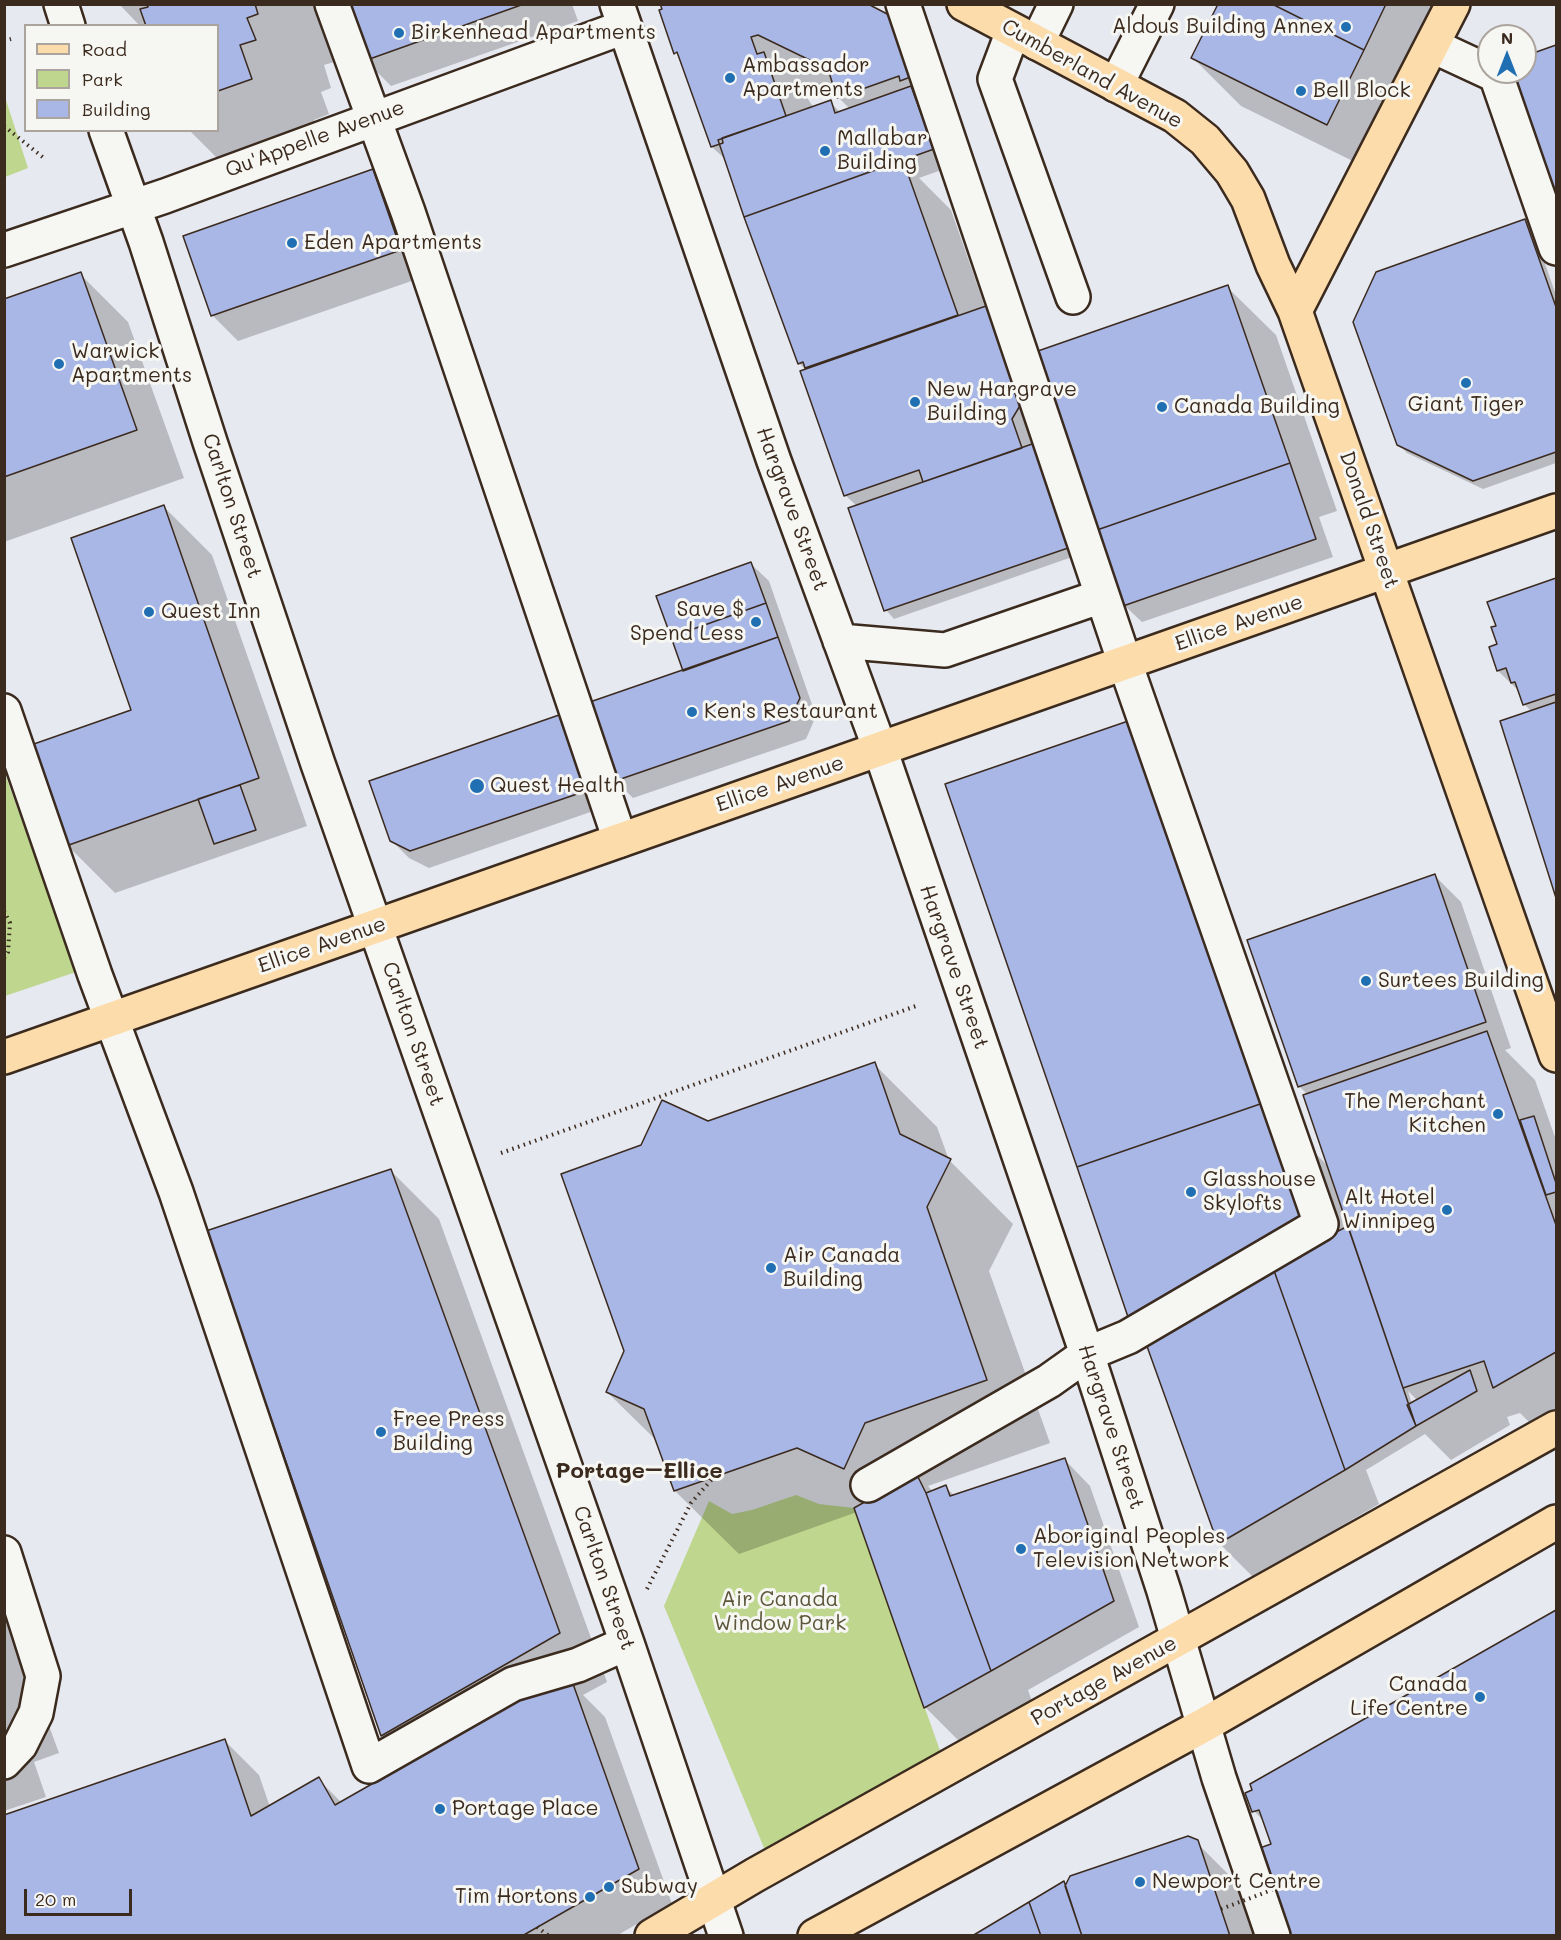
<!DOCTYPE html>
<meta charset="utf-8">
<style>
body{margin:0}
#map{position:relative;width:1561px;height:1940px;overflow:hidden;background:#e7e9f0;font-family:Mali,sans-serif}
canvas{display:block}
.frame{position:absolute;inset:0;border:6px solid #3b2a1e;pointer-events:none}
.legend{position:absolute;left:24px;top:24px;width:195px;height:108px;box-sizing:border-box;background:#f6f6f2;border:2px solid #aba49d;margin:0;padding:8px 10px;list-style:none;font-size:18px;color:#3b2a1e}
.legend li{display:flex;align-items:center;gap:12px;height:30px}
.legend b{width:30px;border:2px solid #aba49d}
.north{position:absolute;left:1477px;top:24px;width:60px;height:60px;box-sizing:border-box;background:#f6f6f2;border:2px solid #aba49d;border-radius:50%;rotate:0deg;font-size:16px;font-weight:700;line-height:24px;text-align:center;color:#3b2a1e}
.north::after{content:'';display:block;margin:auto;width:21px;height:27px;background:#1f6fb2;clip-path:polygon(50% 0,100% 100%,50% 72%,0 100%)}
.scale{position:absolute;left:24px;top:1889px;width:108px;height:27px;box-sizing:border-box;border:3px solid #3b2a1e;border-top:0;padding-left:8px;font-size:18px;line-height:21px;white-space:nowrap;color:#3b2a1e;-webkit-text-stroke:4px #f6f6f2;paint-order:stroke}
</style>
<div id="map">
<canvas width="1561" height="1940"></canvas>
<div class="frame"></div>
<ul class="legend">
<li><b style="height:8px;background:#fddcac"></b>Road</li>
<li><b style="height:16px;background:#bed68d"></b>Park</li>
<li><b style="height:16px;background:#a9b7e7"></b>Building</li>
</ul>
<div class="north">N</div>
<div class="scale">20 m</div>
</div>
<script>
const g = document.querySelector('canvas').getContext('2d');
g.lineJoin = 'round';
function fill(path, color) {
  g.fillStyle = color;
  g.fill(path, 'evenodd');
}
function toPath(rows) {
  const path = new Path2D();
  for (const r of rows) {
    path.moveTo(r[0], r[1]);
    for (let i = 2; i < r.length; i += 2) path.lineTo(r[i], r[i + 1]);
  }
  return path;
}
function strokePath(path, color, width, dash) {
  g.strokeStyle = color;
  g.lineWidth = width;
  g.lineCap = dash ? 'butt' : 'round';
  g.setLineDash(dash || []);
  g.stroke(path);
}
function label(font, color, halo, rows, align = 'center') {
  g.font = font + ' Mali,sans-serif';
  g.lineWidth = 6;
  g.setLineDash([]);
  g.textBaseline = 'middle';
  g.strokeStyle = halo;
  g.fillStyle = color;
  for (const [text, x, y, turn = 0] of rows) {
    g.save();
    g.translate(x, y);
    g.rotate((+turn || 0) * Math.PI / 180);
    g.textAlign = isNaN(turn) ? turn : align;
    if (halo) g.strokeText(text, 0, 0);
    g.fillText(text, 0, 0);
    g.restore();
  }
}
const green = toPath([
 [4,94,28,168,5,177,4,177],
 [4,771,76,972,5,996,4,996],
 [796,1495,819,1504,854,1508,943,1759,769,1860,664,1606,709,1501,732,1514,752,1510]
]);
const shadow = toPath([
 [119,4,332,4,336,35,327,38,334,62,324,65,331,88,321,92,329,114,314,120,326,153,241,182,189,130,218,130,218,26,140,26],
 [346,4,572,4,578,21,391,86,365,60],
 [1219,4,1458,4,1375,172,1241,106,1193,58],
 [661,11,892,18,950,167,919,178,951,210,985,307,1034,356,1078,555,894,619,886,610,857,506,846,496,802,371,806,370,799,363,725,159,712,147],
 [807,82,839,98,850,109,841,113,830,102,814,108,799,86],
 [1556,46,1556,194,1514,72,1525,72,1525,58],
 [372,171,398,197,426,276,238,341,212,315],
 [1525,221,1533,229,1556,295,1556,463,1483,489,1407,453,1398,444],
 [80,274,128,322,184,478,4,542,4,301],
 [1227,287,1276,335,1337,511,1319,517,1333,557,1142,622,1124,605],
 [164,507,212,555,307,826,115,893,67,845,133,711],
 [751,564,769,581,816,716,806,739,633,798,616,781],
 [1556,580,1556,893,1501,722,1532,712,1524,704,1520,692,1498,671,1498,627,1489,603],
 [559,716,577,734,602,808,429,868,409,858,391,840],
 [1435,876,1461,902,1511,1048,1505,1050,1535,1080,1556,1140,1556,1427,1542,1435,1520,1413,1507,1417,1510,1425,1451,1460,1425,1434,1366,1470,1379,1504,1253,1577,1219,1543,1149,1337,1129,1317,1080,1168,1300,1138,1329,1167,1308,1095,1299,1086],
 [1408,1391,1418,1401,1412,1404],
 [874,1064,937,1127,949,1160,1013,1224,989,1271,1050,1443,928,1486,933,1492,945,1487,955,1496,1064,1459,1090,1486,1139,1627,1028,1690,1038,1719,973,1755,925,1707,857,1512,739,1554,675,1491,658,1442,607,1392,626,1351,708,1123],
 [391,1171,439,1219,607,1682,583,1695,605,1717,672,1904,616,1936,4,1936,225,1741,259,1775,270,1807,318,1779,342,1803,410,1764,382,1735],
 [4,1603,59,1753,34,1762,46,1797,4,1811],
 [1556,1611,1556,1936,1289,1936,1273,1845,1265,1822,1254,1811,1251,1784],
 [1197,1843,1279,1925,1283,1936,975,1936,1064,1883,1067,1887]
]);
const building = toPath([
 [147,4,255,4,258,14,247,18,256,40,240,45,252,79,218,91,218,26,146,26,140,9,148,7,147,4],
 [344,4,524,4,364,61,344,4],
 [660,4,868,4,893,17,913,76,900,81,899,76,837,98,828,69,758,35,751,37,757,54,764,52,786,116,722,138,723,143,711,147,677,52,674,54,659,10,662,9,660,4],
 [1218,4,1272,4,1364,50,1327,125,1191,58,1218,4],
 [1272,4,1386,4,1364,50,1272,4],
 [1556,45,1556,198,1512,72,1525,72,1525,56,1556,45],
 [911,86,934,149,744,217,718,140,831,100,835,113,911,86],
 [903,160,958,315,805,368,803,362,798,364,744,217,903,160],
 [373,169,401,250,211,316,183,236,373,169],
 [1525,219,1556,307,1556,452,1473,481,1397,445,1353,322,1376,272,1525,219],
 [81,272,137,430,4,477,4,299,81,272],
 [1228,285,1290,463,1097,530,1035,352,1228,285],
 [986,306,1021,404,1012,419,1022,448,923,482,919,470,844,496,800,371,986,306],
 [1035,443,1071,547,884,611,848,508,1035,443],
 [1290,463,1316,539,1123,606,1097,530,1290,463],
 [164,505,259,778,66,846,31,745,131,710,71,538,164,505],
 [751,562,766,603,671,637,656,596,751,562],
 [1556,578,1556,694,1523,705,1515,682,1511,683,1506,668,1497,671,1489,647,1497,644,1491,627,1496,626,1487,602,1556,578],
 [766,603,778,637,683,671,671,637,766,603],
 [778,637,800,698,789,721,615,781,587,703,778,637],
 [1556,702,1556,898,1500,721,1556,702],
 [559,715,586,791,410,851,390,841,369,781,559,715],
 [1134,719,1266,1102,1077,1167,945,784,1134,719],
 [240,785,256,830,214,844,198,799,240,785],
 [1435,874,1486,1022,1298,1087,1247,940,1435,874],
 [1487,1031,1556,1225,1556,1352,1493,1388,1484,1361,1403,1388,1303,1095,1487,1031],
 [875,1062,900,1134,951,1159,927,1207,987,1380,865,1423,844,1469,797,1448,674,1491,644,1409,606,1392,624,1351,561,1174,641,1145,662,1100,708,1121,875,1062],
 [1266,1102,1305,1218,1128,1317,1077,1167,1266,1102],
 [1534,1116,1556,1183,1556,1192,1546,1195,1520,1120,1534,1116],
 [391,1169,560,1633,381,1736,206,1231,391,1169],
 [1348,1226,1416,1426,1345,1470,1272,1265,1348,1226],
 [1272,1265,1345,1470,1218,1544,1144,1338,1272,1265],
 [1470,1370,1477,1391,1416,1426,1407,1405,1470,1370],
 [1065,1458,1114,1601,991,1671,926,1493,946,1485,950,1496,1065,1458],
 [916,1473,926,1493,991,1671,924,1708,854,1508,916,1473],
 [1556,1610,1556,1936,1288,1936,1257,1849,1271,1844,1259,1810,1252,1812,1245,1793,1252,1790,1250,1784,1556,1610],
 [572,1681,639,1869,522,1936,4,1936,4,1815,225,1739,251,1816,319,1777,335,1805,521,1699,572,1681],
 [1188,1836,1198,1840,1230,1936,1082,1936,1065,1886,1070,1876,1188,1836],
 [1064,1881,1082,1936,1041,1936,1029,1902,1064,1881],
 [1029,1902,1041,1936,972,1936,1029,1902]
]);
const path = toPath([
 [4,41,11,39],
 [4,126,45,159],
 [4,911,10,923,8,952,4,958],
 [501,1153,916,1006],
 [647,1589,691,1503,713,1478],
 [537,1927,549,1936]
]);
const minor = toPath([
 [61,4,68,26],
 [332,4,408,212,620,840],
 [617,4,774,461,880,749,1087,1354,1164,1591,1219,1778,1273,1936],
 [1013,31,995,79,1073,297],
 [1037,43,1056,4],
 [1433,46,1489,72],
 [1489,72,1496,75,1556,248],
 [1116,85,1157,4],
 [106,130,146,242,210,442,318,764,627,1643,726,1936],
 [4,250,165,196,624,27],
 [840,641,945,650,1102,596],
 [4,711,95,975,176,1192,369,1766,513,1684,578,1665,627,1643],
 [868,1485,1049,1381,1087,1354,1128,1337,1321,1224,1125,663,903,4],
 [4,1553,43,1676,36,1713,20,1745,4,1762]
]);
const major = toPath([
 [964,4,1175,116,1205,140,1232,172,1248,199,1273,265,1295,311,1556,1055],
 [1295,311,1453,4],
 [4,1057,1556,511],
 [652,1936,755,1875,1556,1428],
 [815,1936,1204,1725,1556,1522]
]);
const pathBridge = toPath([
 [1221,1909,1272,1890]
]);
const markers = [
 [1346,27,6,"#1f6fb2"],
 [399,33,6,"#1f6fb2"],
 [730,78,6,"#1f6fb2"],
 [1301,91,6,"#1f6fb2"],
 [825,151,6,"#1f6fb2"],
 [292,243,6,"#1f6fb2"],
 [59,364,6,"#1f6fb2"],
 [1466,383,6,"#1f6fb2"],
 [915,402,6,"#1f6fb2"],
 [1162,407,6,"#1f6fb2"],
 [149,612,6,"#1f6fb2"],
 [756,622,6,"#1f6fb2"],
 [692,712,6,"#1f6fb2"],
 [477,786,8,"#1f6fb2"],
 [1366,981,6,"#1f6fb2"],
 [1498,1114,6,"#1f6fb2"],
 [1191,1192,6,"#1f6fb2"],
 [1447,1210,6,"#1f6fb2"],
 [771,1268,6,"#1f6fb2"],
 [381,1432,6,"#1f6fb2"],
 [1021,1549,6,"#1f6fb2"],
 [1480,1697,6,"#1f6fb2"],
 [440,1809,6,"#1f6fb2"],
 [1140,1882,6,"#1f6fb2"],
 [609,1887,6,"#1f6fb2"],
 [590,1897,6,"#1f6fb2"]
];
const poiNames = [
 ["Aldous Building Annex",1334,27,"right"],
 ["Birkenhead Apartments",411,33],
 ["Ambassador",742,66],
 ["Apartments",742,90],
 ["Bell Block",1313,91],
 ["Mallabar",837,139],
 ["Building",837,163],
 ["Eden Apartments",304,243],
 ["Warwick",71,352],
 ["Apartments",71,376],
 ["New Hargrave",927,390],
 ["Building",927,414],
 ["Giant Tiger",1466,405,"center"],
 ["Canada Building",1174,407],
 ["Save $",744,610,"right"],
 ["Spend Less",744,634,"right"],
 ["Quest Inn",161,612],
 ["Ken's Restaurant",704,712],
 ["Quest Health",490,786],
 ["Surtees Building",1378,981],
 ["The Merchant",1486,1102,"right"],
 ["Kitchen",1486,1126,"right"],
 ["Glasshouse",1203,1180],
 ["Skylofts",1203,1204],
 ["Alt Hotel",1435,1198,"right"],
 ["Winnipeg",1435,1222,"right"],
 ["Air Canada",783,1256],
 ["Building",783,1280],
 ["Free Press",393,1420],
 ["Building",393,1444],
 ["Aboriginal Peoples",1033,1537],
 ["Television Network",1033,1561],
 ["Canada",1468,1685,"right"],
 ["Life Centre",1468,1709,"right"],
 ["Portage Place",452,1809],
 ["Newport Centre",1152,1882],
 ["Subway",621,1887],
 ["Tim Hortons",578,1897,"right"]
];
const streetNames = [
 ["Cumberland Avenue",1092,74,29],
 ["Qu'Appelle Avenue",315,139,-20],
 ["Carlton Street",232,506,72],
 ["Hargrave Street",792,509,70],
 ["Donald Street",1369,520,71],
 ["Ellice Avenue",1239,623,-19],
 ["Ellice Avenue",780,784,-19],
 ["Ellice Avenue",322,945,-19],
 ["Hargrave Street",954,967,71],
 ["Carlton Street",413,1034,71],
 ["Hargrave Street",1111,1427,72],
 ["Carlton Street",604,1578,71],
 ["Portage Avenue",1104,1681,-29]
];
const parkNames = [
 ["Air Canada",780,1600],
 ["Window Park",780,1624]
];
const neighbourhoodNames = [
 ["Portage–Ellice",639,1471]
];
fill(green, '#bed68d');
fill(shadow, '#0003');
fill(building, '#a9b7e7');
strokePath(building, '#3b2a1e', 1.5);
strokePath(minor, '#3b2a1e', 38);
strokePath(major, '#3b2a1e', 38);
strokePath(path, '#3b2a1e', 4, [1.5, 4.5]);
strokePath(minor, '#f6f6f2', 33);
strokePath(major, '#fddcac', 33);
strokePath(pathBridge, '#3b2a1e', 4, [1.5, 4.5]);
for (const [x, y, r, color] of markers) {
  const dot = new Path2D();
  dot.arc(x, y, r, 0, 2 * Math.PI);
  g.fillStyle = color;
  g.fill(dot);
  strokePath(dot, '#f6f6f2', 2);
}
label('21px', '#3b2a1e', '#f6f6f2', poiNames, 'left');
label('21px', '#3b2a1e', '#f6f6f2', streetNames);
label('21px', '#5c553a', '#f6f6f2', parkNames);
label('bold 22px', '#3b2a1e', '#f6f6f2', neighbourhoodNames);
</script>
